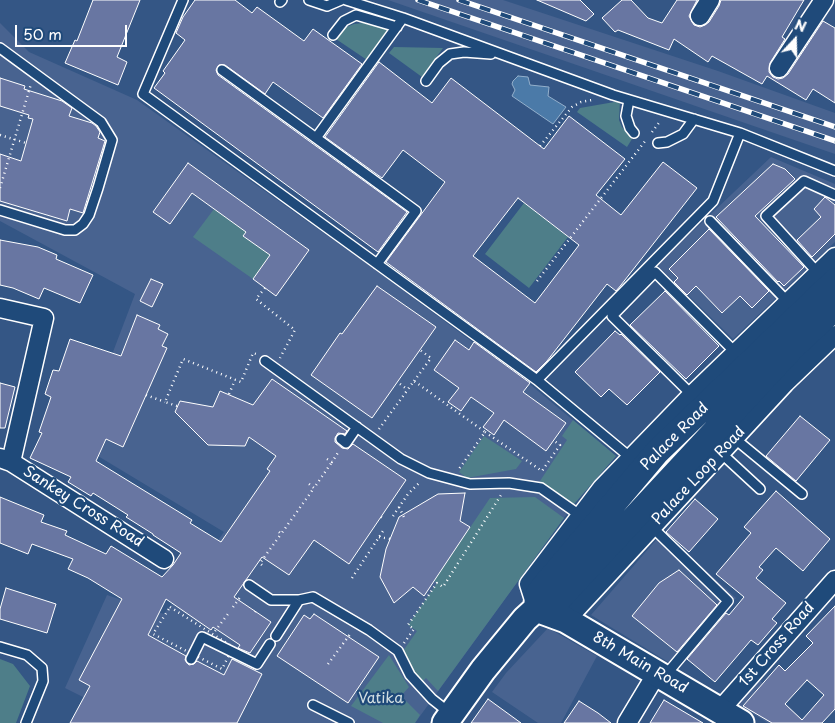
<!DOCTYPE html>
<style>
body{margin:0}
#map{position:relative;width:835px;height:723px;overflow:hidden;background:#345685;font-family:"Playpen Sans",sans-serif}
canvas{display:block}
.north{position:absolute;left:770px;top:15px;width:50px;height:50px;-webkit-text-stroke:4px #1f4a7a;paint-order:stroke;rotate:21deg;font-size:14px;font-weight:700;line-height:20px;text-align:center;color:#fff}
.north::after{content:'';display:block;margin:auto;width:18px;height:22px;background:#fff;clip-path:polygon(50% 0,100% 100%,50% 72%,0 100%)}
.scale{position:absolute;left:15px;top:25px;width:112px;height:22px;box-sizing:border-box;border:2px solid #fff;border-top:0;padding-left:6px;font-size:15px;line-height:18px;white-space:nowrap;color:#fff;-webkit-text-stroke:4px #1f4a7a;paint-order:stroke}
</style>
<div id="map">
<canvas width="835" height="723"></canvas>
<div class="north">N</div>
<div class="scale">50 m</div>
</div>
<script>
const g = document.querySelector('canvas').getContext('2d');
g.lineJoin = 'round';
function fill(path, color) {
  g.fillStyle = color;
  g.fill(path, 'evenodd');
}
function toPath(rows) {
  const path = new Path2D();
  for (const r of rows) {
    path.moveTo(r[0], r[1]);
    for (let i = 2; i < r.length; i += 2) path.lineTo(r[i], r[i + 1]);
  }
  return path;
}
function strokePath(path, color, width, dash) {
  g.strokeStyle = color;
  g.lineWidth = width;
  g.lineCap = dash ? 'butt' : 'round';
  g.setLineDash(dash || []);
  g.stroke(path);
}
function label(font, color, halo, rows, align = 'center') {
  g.font = font + ' "Playpen Sans",sans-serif';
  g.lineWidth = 4.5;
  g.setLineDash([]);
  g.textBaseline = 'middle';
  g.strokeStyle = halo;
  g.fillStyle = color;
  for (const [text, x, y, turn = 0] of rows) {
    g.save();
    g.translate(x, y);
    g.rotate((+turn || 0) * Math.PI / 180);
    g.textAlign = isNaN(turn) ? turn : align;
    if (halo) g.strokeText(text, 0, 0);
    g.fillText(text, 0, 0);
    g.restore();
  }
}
const built = toPath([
 [388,0,503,0,718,71,835,113,835,154],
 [0,23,29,52,137,100,370,266,532,386,616,456,574,504,415,723,135,723,65,688,107,595,164,614,224,532,78,444,135,294,0,221],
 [771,157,835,184,835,242,733,339,657,265],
 [663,532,736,598,678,668,591,615],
 [548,628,597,656,561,723,538,723,492,692,506,673],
 [757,678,807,723,768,723,734,702]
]);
const green = toPath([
 [363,23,389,30,367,60,336,39,344,28,354,24],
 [394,47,443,48,422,77,389,53],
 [620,101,619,120,622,127,632,139,627,147,577,112,580,108],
 [524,203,568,237,529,288,485,254],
 [214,209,246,232,243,236,270,255,253,279,193,237],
 [573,420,616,456,574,504,540,481,567,440,562,436],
 [484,436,522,461,516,469,467,478,459,472],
 [535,497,564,518,438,691,426,678,423,681,413,671,403,651,417,631,408,625,437,583,434,581,490,498],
 [389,655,409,687,401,696,420,715,415,723,383,723,351,706],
 [0,659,13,664,30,686,16,723,0,723]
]);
const water = toPath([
 [518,76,528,77,530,85,549,87,548,96,566,107,553,124,512,96,515,90,512,84,513,81,518,76]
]);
const building = toPath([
 [93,0,140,0,117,57,127,62,118,85,65,63,75,40,77,41,93,0],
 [195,0,235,0,252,13,257,7,304,41,313,29,362,64,323,118,273,82,265,94,225,65,219,65,216,70,218,75,407,212,378,252,154,88,165,73,163,71,185,40,176,33,183,17,195,0],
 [537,0,580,0,594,14,586,21,537,0],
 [622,0,631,0,648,18,662,23,677,0,697,0,689,16,694,25,700,27,705,25,709,22,719,6,721,0,804,0,782,37,785,39,770,63,769,72,773,77,778,79,783,78,788,74,823,21,835,28,835,103,813,89,806,100,767,76,762,84,712,56,708,62,674,39,669,50,618,30,615,32,602,18,622,0],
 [379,62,432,103,451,78,544,149,569,116,625,159,596,195,621,215,663,162,697,188,621,285,616,291,607,284,547,361,536,372,386,262,445,182,403,150,382,178,325,137,379,62],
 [518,198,579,245,535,303,473,256,518,198],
 [0,78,25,86,24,89,62,101,72,108,69,116,92,123,96,126,100,132,98,138,105,141,83,213,70,209,67,221,0,201,0,154,21,161,33,119,28,118,29,115,0,106,0,78],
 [188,163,309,250,276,296,253,279,270,255,243,236,246,232,192,193,170,224,153,212,188,163],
 [773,164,785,169,795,179,755,216,804,267,784,286,779,281,778,282,716,217,773,164],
 [825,197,835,205,835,234,812,257,797,240,821,217,814,209,825,197],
 [709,229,769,291,752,308,740,296,722,313,696,286,687,295,674,282,678,278,669,269,709,229],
 [0,240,38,247,57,255,56,259,93,275,80,303,44,288,39,299,13,288,0,285,0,240],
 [151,279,163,284,152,307,140,301,151,279],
 [377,286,436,327,372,418,311,375,340,333,342,334,377,286],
 [665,291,719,346,686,379,630,325,665,291],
 [137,315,160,325,158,329,168,334,162,346,167,348,123,447,106,439,96,461,192,520,190,523,221,542,270,471,267,469,276,456,249,437,245,446,208,445,175,412,180,401,213,407,220,391,253,405,272,379,347,431,345,434,338,433,335,438,335,442,342,448,348,449,353,444,406,480,349,564,314,540,289,575,262,557,234,597,271,622,250,653,238,648,240,645,213,627,211,630,166,599,148,635,186,656,185,660,189,665,194,664,197,661,224,675,232,659,262,674,237,723,70,723,90,686,79,680,122,599,88,578,68,569,73,559,32,544,28,554,0,543,0,497,44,515,41,522,67,531,65,535,106,554,111,546,162,577,173,565,181,553,153,535,153,534,126,517,128,515,93,493,91,496,68,482,71,477,30,458,42,433,39,432,51,397,45,394,53,370,59,371,70,339,121,356,137,315],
 [615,331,620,335,621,334,660,372,627,405,609,389,601,397,575,372,615,331],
 [455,340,469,350,474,342,530,383,523,392,566,423,546,451,504,420,494,435,483,427,494,413,471,397,461,411,448,402,459,388,434,370,455,340],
 [0,383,15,387,5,428,0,428,0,383],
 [800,416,830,440,796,481,766,456,800,416],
 [776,491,830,539,803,571,776,548,759,567,763,570,756,578,786,603,772,619,777,623,758,645,751,640,715,682,687,659,726,613,729,615,744,597,716,574,751,533,744,527,776,491],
 [465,493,460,521,470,527,424,596,413,587,394,603,380,577,386,549,399,517,438,494,465,493],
 [695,499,718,519,689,552,666,532,695,499],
 [679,570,717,605,677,652,632,616,659,583,679,570],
 [6,588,56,604,47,633,0,619,0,609,6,588],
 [835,606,835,709,822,723,772,723,743,706,779,665,785,671,813,643,806,636,835,606],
 [807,680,824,695,802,720,785,704,807,680],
 [314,614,379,657,348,703,277,656,304,615,310,619,314,614],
 [488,699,521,723,471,723,488,699],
 [664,700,703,723,650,723,664,700],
 [579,701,598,713,611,723,564,723,579,701]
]);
const path = toPath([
 [652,132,661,120],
 [0,135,26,143],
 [540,146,572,107,581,102,592,100],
 [0,188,31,84],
 [537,281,646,140],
 [265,288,256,299,295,330,280,358],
 [414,381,431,358,420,350],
 [400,384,408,390],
 [229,394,235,380],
 [146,395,165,402],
 [177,406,165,402,183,359,241,382,253,353,256,354],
 [379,429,414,381,485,432,459,469],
 [485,432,542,471,560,445,553,440],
 [327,459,332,462,339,451],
 [309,484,314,488,332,462],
 [399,507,404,517],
 [393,516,408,494,420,482],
 [381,517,385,520],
 [279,532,281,534,314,488],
 [379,537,390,539],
 [262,565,260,563,281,534],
 [352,578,385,528],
 [170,607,233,647,222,669,153,634,170,607],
 [233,607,241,596],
 [255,612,258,608],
 [215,631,228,614],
 [404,643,414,629,408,625,437,583,443,587,501,495],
 [328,664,351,633]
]);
const lane = toPath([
 [183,0,143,94,537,380,631,458],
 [309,0,327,6,341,0],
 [346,0,403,18,613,95,740,133,835,171],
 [280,2,282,0],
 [333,35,344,21,356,15,397,27],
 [0,48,101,122,112,140,98,188,89,215,83,224,75,230,65,230,0,210],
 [222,70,316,138,403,18],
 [426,81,439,63,450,54,464,52,491,54],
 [629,100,626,116,630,128,634,133],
 [316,138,416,211,377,264],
 [658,143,667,142,683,134,694,119],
 [710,221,788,302],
 [818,273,766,216,804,181,835,195],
 [265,361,401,459,429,473,470,484,509,483,541,488,581,516],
 [537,380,713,201,740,133],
 [692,395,612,316,655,272,736,353],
 [734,438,802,494],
 [341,439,346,443,357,427],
 [721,453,760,489],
 [652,527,728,601,664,677],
 [249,585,271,600,299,600],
 [276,636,299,600,313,597,369,630,398,651,410,675,432,699,451,714],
 [0,647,27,655,42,668,43,681,26,723],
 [191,659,202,637,257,664,270,644],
 [313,705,349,723]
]);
const street = toPath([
 [700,16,710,0],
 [779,68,824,0],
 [0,308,44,318,11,462],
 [0,458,11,462,164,559],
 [536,606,529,584,602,488,692,395,835,257],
 [566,620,785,383,835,335],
 [720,710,835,580],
 [627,723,657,673]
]);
const secondary = toPath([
 [536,609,539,592,657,452,835,281],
 [536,609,566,620,741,723],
 [445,723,483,670,525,619,536,609,557,601,794,346,835,308]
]);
const rail = toPath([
 [418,0,835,141],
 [459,0,835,127]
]);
const streetNames = [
 ["Palace Road",675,437,-45],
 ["Palace Loop Road",699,476,-47],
 ["Sankey Cross Road",83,507,32],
 ["1st Cross Road",777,645,-49],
 ["8th Main Road",640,663,30]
];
const parkNames = [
 ["Vatika",381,699]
];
fill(built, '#486390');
fill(green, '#4e7e89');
fill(water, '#4b7aa8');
strokePath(water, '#93afcb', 1);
fill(building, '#6876a2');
strokePath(building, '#fff', 1);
strokePath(lane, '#fff', 12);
strokePath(street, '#fff', 21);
strokePath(secondary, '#fff', 29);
strokePath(path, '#fff', 2.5, [1, 4]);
strokePath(lane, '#1f4a7a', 9);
strokePath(street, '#1f4a7a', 18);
strokePath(secondary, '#1f4a7a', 25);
strokePath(rail, '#fff', 5.5);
strokePath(rail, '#1f4a7a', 4, [11]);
label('15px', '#fff', '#1f4a7a', streetNames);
label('15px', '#d3dfe2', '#1f4a7a', parkNames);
</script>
